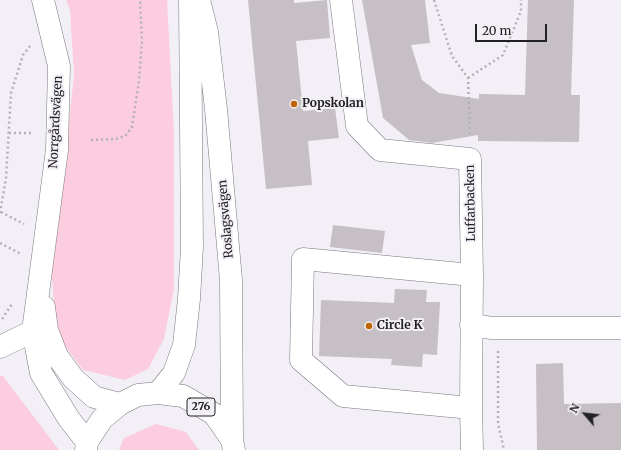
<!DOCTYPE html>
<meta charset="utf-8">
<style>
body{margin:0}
#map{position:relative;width:621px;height:450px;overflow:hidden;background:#f3eff6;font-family:Merriweather,serif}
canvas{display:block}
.north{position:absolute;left:565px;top:394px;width:40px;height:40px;-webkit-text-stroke:3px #f3eff6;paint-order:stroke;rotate:298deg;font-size:11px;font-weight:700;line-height:16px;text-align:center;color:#222124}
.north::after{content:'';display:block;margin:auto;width:14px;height:18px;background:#222124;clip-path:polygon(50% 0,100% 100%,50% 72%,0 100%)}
.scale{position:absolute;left:475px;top:24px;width:72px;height:18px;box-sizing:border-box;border:2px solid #222124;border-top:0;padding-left:5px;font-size:12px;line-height:14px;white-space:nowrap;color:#222124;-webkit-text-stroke:3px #f3eff6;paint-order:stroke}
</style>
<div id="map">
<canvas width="621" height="450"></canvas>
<div class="north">N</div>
<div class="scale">20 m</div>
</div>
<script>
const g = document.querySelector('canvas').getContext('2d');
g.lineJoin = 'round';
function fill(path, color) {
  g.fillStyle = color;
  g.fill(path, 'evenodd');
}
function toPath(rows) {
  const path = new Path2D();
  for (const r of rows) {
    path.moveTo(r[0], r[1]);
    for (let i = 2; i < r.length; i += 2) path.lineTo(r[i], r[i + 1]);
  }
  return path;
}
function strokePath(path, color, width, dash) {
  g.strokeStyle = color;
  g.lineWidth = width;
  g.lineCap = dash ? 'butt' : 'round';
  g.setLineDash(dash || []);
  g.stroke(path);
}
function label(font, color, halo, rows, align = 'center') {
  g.font = font + ' Merriweather,serif';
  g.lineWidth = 4;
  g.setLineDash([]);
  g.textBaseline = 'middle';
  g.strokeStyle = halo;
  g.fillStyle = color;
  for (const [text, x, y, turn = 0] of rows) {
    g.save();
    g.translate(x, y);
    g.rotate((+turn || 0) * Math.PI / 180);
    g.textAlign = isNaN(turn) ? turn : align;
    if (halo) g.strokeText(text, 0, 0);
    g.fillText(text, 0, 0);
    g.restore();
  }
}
const green = toPath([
 [66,0,167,0,174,132,174,289,164,339,148,369,125,380,83,370,57,335,51,268,65,162,74,74,70,10],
 [0,376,3,376,59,450,0,450],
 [156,424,186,432,199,450,119,450,124,438]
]);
const building = toPath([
 [248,0,294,0,294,3,327,0,330,38,296,41,303,111,335,108,339,138,308,141,312,185,266,189],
 [362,0,425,0,430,43,411,45,422,80,439,93,479,99,479,94,525,95,528,0,574,0,571,95,580,95,579,142,478,141,478,135,432,143,409,140,383,118],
 [333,225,385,231,382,253,330,247],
 [395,289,427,290,426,302,440,302,437,355,423,354,422,367,391,365,392,359,319,356,321,300,394,303],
 [563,363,564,404,621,403,621,450,537,450,536,364]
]);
const path = toPath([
 [434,0,452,56,468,78,470,136],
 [468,78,503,55,521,11,521,0],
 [9,133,34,133],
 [91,140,116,139,125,136,132,127,139,81,142,41,140,0],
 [1,212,24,224],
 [0,213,6,178,11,93,23,55,30,46],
 [0,243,21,254],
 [2,319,12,304],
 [498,351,498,423,504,450]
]);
const minor = toPath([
 [43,0,59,66,57,150,33,331,41,373,69,419,87,442],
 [341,0,357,126,380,150,470,159,472,275,471,408,472,450],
 [44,307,47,330,57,356,73,378,94,397,120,404],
 [471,325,492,328,621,328],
 [0,347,33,331,46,330],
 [471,408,343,396,301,360,303,259,472,275]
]);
const major = toPath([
 [199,0,207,32,216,109,231,280,232,440,234,450],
 [158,393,174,373,184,345,189,299,192,247,190,0],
 [86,450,87,442,102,419,120,404,138,395,158,393,183,396,214,414,232,440]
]);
const markers = [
 [294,104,4,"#be6601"],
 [369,326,4,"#be6601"]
];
const shields = [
 [201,407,28]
];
const shieldNames = [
 ["276",201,407]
];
const poiNames = [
 ["Popskolan",302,104],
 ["Circle K",377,326]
];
const streetNames = [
 ["Norrgårdsvägen",56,122,-87],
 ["Luffarbacken",471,203,-91],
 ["Roslagsvägen",226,219,-95]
];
fill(green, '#fccddf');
fill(building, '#c6bfc4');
strokePath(minor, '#7a767d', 23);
strokePath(major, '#7a767d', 23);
strokePath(path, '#b3b0b6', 2.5, [2, 3]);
strokePath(minor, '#fff', 22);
strokePath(major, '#fff', 22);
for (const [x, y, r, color] of markers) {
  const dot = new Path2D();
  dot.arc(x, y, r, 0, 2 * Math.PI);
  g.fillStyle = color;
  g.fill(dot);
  strokePath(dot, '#f3eff6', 1.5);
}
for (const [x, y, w] of shields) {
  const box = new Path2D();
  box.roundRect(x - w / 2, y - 9, w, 18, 3);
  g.fillStyle = '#f3eff6';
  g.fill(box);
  strokePath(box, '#222124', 1);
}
label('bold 11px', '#222124', null, shieldNames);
label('bold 12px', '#222124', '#f3eff6', poiNames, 'left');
label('12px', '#222124', '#f3eff6', streetNames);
</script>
